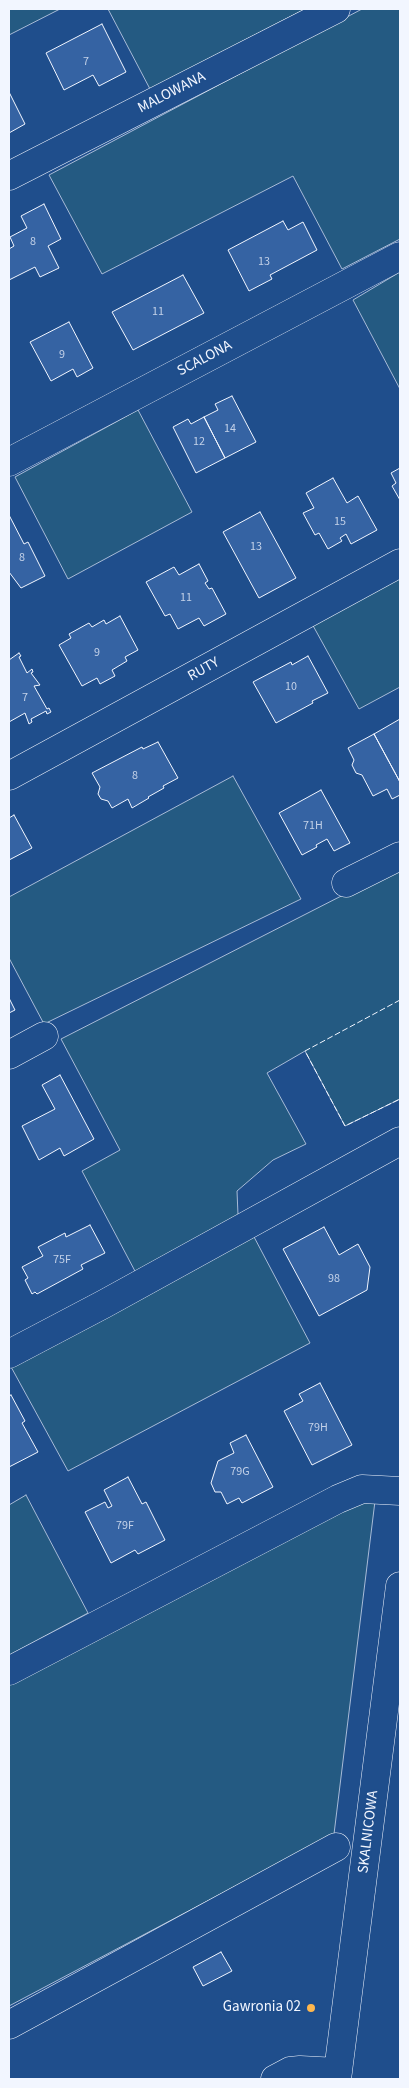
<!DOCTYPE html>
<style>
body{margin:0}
#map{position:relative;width:409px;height:2088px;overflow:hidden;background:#1f4e8c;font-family:"Source Sans 3",sans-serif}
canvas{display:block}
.frame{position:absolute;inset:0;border:10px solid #f2f6ff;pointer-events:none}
</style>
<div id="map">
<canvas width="409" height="2088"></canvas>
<div class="frame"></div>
</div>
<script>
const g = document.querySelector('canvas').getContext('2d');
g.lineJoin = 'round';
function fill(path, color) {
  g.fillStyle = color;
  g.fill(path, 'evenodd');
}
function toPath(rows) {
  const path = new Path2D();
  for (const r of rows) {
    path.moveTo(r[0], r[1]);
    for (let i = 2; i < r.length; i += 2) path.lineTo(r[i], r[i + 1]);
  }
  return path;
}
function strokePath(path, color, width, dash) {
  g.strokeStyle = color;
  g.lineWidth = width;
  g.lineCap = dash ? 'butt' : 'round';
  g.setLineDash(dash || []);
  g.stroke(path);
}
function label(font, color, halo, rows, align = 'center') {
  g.font = font + ' "Source Sans 3",sans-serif';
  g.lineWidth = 4;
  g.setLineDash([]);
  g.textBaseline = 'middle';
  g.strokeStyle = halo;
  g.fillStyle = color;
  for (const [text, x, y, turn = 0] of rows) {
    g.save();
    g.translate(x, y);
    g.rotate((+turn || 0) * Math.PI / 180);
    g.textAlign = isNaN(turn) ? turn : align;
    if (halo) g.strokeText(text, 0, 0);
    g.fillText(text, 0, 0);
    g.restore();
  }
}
const green = toPath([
 [9,9,60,9,9,35,9,9],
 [108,9,305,9,150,89,108,9],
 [362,9,400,9,400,239,342,269,293,176,102,274,49,175,362,9],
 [400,272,400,389,353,300,400,272],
 [138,410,192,512,68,579,15,477,138,410],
 [400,575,400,687,359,709,311,622,400,575],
 [233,776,301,899,44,1024,9,958,9,897,233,776],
 [400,866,400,1099,345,1126,305,1051,267,1073,306,1144,273,1160,237,1191,238,1215,136,1273,82,1171,120,1150,61,1039,400,866],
 [253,1235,310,1343,68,1471,10,1365,253,1235],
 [26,1495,88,1613,9,1655,9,1505,26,1495],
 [375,1501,334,1834,9,2006,9,1684,361,1502,375,1501]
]);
const building = toPath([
 [102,24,126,72,99,86,93,75,64,90,46,53,102,24],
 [9,92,25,124,9,133,9,92],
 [44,204,61,239,48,246,59,268,40,277,35,267,9,280,9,249,14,246,10,237,27,228,21,216,44,204],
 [283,221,288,230,303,222,317,250,270,275,272,279,249,291,228,250,283,221],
 [183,275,204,313,133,350,112,312,183,275],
 [69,322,93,368,77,377,73,369,51,381,30,342,69,322],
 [232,396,256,442,225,458,204,417,218,410,215,404,232,396],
 [204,417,225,458,196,473,173,427,188,419,191,424,204,417],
 [400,468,400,500,392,486,396,483,391,473,400,468],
 [333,478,347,503,358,496,377,530,351,544,346,534,340,538,342,541,328,549,319,533,315,535,303,513,314,508,306,493,333,478],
 [260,512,296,578,259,598,223,532,260,512],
 [9,515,24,544,28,542,45,576,21,588,9,572,9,515],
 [199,564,208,581,205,583,209,589,212,588,226,614,204,626,199,618,178,629,170,614,165,616,146,582,174,567,179,575,199,564],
 [120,616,138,650,125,657,127,661,112,670,115,676,100,684,97,678,82,686,59,645,71,638,69,634,89,623,92,627,104,620,106,624,120,616],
 [19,653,21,656,19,657,27,673,32,669,33,672,31,673,40,685,34,686,47,709,49,708,51,712,47,714,46,711,31,719,32,722,29,724,25,713,9,722,9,660,19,653],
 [308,656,328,693,312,701,313,703,276,723,253,682,291,662,292,665,308,656],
 [400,719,400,782,374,734,400,719],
 [374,734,400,782,400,795,392,799,387,789,373,796,362,775,356,773,352,765,354,760,348,748,374,734],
 [158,742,178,778,163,786,164,788,148,797,149,798,132,808,128,799,112,808,108,801,101,799,98,794,100,787,92,773,142,747,143,749,158,742],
 [321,790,350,843,334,851,327,839,316,845,317,847,302,855,279,813,321,790],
 [14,815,32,848,9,860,9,818,14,815],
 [9,998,15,1010,9,1013,9,998],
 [60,1075,94,1139,64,1156,60,1148,39,1160,22,1126,55,1109,42,1085,60,1075],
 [90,1225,105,1253,81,1265,83,1269,37,1294,35,1292,32,1294,25,1280,28,1278,22,1267,43,1256,38,1247,65,1233,66,1237,90,1225],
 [324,1227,339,1255,358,1244,370,1267,367,1290,319,1316,283,1249,324,1227],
 [320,1383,352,1445,312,1465,284,1411,303,1401,299,1394,320,1383],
 [11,1395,25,1421,22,1423,38,1452,9,1467,9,1396,11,1395],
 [246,1435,273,1487,242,1503,239,1498,227,1504,221,1492,215,1492,211,1483,218,1461,234,1453,230,1443,246,1435],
 [128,1477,142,1504,146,1502,165,1540,138,1554,135,1550,111,1563,85,1512,105,1502,108,1508,112,1506,104,1490,128,1477],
 [221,1952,232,1971,203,1986,193,1967,221,1952]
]);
const minor = toPath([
 [9,176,336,9],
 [9,462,400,256],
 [9,776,400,563],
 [346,883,400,856],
 [9,1055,44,1036],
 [9,1354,104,1304,400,1141],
 [9,1671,338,1499,362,1489,400,1491],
 [9,2025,336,1847],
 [275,2079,290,2071,300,2070,338,2072],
 [337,2079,400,1586]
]);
const fence = toPath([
 [400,1000,305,1051,345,1126,400,1099]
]);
const markers = [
 [311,2008,5,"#ffb74d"]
];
const numberNames = [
 ["7",86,62],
 ["8",33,242],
 ["13",264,262],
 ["11",158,312],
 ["9",62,355],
 ["14",230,429],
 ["12",199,442],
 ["15",340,522],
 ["13",256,547],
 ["8",22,558],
 ["11",186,598],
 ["9",97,653],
 ["10",291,687],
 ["7",25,698],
 ["8",135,776],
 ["71H",313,826],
 ["75F",62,1260],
 ["98",334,1279],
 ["79H",318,1428],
 ["79G",240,1472],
 ["79F",125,1526]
];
const streetNames = [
 ["MALOWANA",172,93,-27],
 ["SCALONA",205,359,-28],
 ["RUTY",204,670,-29],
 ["SKALNICOWA",369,1832,-83]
];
const poiNames = [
 ["Gawronia 02",301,2008]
];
fill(green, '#245a82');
strokePath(green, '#a8bbd7', 1);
fill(building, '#3563a3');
strokePath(building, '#f2f6ff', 1);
strokePath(minor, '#f2f6ff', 29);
strokePath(minor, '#1f4e8c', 28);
strokePath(fence, '#f2f6ff', 1, [6, 2.5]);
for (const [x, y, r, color] of markers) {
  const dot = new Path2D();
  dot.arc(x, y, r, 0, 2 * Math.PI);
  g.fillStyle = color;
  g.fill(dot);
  strokePath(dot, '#1f4e8c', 2);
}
label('12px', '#c3d1e8', null, numberNames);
label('15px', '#f2f6ff', '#1f4e8c', streetNames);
label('15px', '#f2f6ff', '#1f4e8c', poiNames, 'right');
</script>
